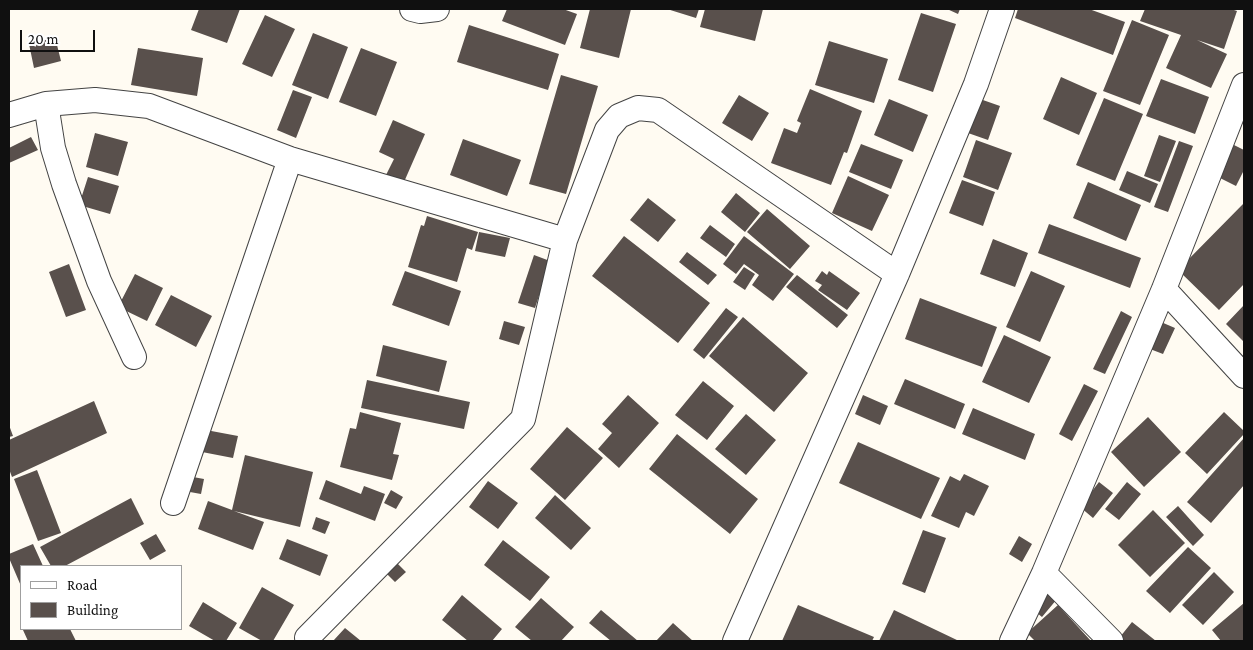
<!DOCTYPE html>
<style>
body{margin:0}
#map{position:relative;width:1253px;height:650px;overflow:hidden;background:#fffbf2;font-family:"Crimson Pro",serif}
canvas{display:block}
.frame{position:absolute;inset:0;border:10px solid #101010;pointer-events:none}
.legend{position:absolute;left:20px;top:565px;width:162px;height:65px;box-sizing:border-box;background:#fff;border:1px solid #9f9f9f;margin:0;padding:6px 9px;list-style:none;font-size:15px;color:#101010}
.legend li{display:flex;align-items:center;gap:10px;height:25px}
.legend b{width:25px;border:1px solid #9f9f9f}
.scale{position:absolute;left:20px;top:30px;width:75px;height:22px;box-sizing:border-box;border:2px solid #101010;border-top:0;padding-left:6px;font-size:15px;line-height:18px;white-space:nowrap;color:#101010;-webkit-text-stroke:4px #fff;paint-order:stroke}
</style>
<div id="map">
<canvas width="1253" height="650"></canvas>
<div class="frame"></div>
<ul class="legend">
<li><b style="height:6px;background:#fff"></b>Road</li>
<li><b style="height:14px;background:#59504c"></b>Building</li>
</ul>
<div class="scale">20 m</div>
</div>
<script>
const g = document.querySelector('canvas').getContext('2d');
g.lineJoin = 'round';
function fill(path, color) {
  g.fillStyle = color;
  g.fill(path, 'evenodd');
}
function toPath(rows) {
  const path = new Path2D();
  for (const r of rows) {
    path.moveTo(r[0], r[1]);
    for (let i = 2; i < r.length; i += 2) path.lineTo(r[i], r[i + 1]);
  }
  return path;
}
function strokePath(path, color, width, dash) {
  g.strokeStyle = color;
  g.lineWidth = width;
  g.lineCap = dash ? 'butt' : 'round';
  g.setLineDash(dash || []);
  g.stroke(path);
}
const building = toPath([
 [199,9,240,9,227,43,191,30],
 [507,9,563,9,577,14,565,45,502,21],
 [590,9,631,9,619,58,580,48],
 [667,9,699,9,696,18],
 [705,9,763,9,755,41,700,27],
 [947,9,960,9,958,14],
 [1018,9,1089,9,1125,22,1113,55,1015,18],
 [1145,9,1231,9,1237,11,1224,49,1197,40,1227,54,1211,88,1166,68,1181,35,1140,21],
 [921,13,956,24,933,92,898,80],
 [265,15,295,29,272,77,242,64],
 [1132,20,1169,35,1140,105,1103,91],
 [469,25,559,54,548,90,457,62],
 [313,33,348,47,328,99,292,85],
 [55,37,61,61,34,68,29,44],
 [829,41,888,59,874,103,815,85],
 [138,48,203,58,197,96,131,85],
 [361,48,397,62,376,116,339,102],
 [561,75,598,86,566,194,529,184],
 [1061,77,1097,93,1079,135,1043,119],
 [1161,79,1209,97,1195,134,1146,116],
 [810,89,862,111,847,153,844,152,831,185,771,163,784,128,797,133,801,123,797,121],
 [293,90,312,97,296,138,277,130],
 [739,95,769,113,752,141,722,123],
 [1104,98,1143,114,1115,181,1076,165],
 [889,99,928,115,913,152,874,135],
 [980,99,1000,106,988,140,968,133],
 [393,120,425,134,404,182,386,175,394,159,379,152],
 [95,133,128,142,118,176,86,167],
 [1159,135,1176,141,1160,182,1144,176],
 [31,137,38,150,9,163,9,148],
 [463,139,521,160,507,196,450,175],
 [976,140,1012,153,998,190,963,177],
 [1179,141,1193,146,1168,212,1154,207],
 [861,144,903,160,891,189,849,172],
 [1234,145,1244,150,1244,170,1236,186,1218,177],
 [1127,171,1158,184,1150,203,1119,190],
 [848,176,889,195,872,231,832,213],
 [88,177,119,186,110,214,79,205],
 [962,180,995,192,983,226,949,213],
 [1088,182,1141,205,1126,241,1073,218],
 [736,193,760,213,745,232,721,212],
 [648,198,676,220,658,242,630,220],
 [1244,203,1244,284,1219,310,1178,270],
 [767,209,810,246,790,269,747,232],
 [427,216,478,232,472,250,467,248,457,282,408,267,421,225,424,226],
 [1049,224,1141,258,1130,288,1038,253],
 [710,225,735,244,726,257,700,238],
 [479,232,510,238,505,257,475,251],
 [624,236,710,303,678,343,592,276],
 [744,236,794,274,773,301,752,285,759,275,744,264,736,274,723,264],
 [993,239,1028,253,1015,287,980,274],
 [687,252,717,275,708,285,679,262],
 [534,255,550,261,535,308,518,303],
 [69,264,86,310,66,317,49,272],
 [744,267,755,274,745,290,733,282],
 [405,271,461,291,449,326,392,305],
 [822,271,827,275,829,271,860,293,847,310,818,290,822,285,815,281],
 [1031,271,1065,286,1040,342,1006,327],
 [135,274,163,288,147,321,118,307],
 [797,275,848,315,837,328,786,287],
 [171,295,212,316,196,347,155,325],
 [920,298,997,327,982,367,905,339],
 [1244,305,1244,342,1226,324],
 [726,308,738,317,704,359,693,350],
 [1121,311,1132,317,1105,374,1093,369],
 [743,317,808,373,774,412,709,356],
 [504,321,525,327,519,345,499,339],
 [1161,322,1175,328,1163,354,1150,349],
 [1004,335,1051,357,1029,403,982,382],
 [383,345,447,361,439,392,376,376],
 [905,379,965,404,955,429,894,404],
 [367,380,470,402,464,429,361,408],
 [703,381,734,406,707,440,675,415],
 [1084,384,1098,391,1072,441,1059,434],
 [628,395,659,423,619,468,598,449,612,433,602,424],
 [863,395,888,406,880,425,855,414],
 [94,401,107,433,12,477,9,469,9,440],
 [973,408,1035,434,1025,460,962,434],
 [360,412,401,423,393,454,399,455,392,480,340,467,350,428,356,429],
 [1224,412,1244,431,1244,434,1207,474,1185,453],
 [746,414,776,440,746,475,715,449],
 [1148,417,1181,452,1144,487,1111,452],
 [9,425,13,436,9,437],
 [567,427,603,458,565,500,530,469],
 [206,430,238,436,233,458,202,452],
 [677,434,758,499,730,534,649,469],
 [1244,438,1244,485,1211,523,1187,502],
 [858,442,940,478,921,519,839,483],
 [245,455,313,472,300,527,234,511,264,522,253,550,198,529,208,501,232,510],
 [37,470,61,533,38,541,14,479],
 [964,474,989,486,974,516,966,512,959,528,931,516,950,476,960,481],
 [193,477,204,479,201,494,190,492],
 [326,480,361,494,364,486,385,494,375,521,319,499],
 [488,481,518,503,498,529,469,507],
 [1099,482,1113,493,1093,518,1080,507],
 [1127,482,1141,494,1119,520,1105,509],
 [391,490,403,497,396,509,384,503],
 [555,495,591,528,571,550,535,518],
 [131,498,144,524,65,566,51,566,40,547],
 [1178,506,1204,535,1193,546,1166,517],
 [1153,510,1185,543,1150,577,1118,545],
 [316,517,330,522,325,534,312,529],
 [923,530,946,538,925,593,902,584],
 [156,534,166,551,150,560,140,543],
 [1019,536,1032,544,1022,562,1009,554],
 [287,539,328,555,320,576,279,559],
 [503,540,550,577,530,601,484,565],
 [33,544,43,566,21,566,21,586,9,558,9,554],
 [1188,547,1211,568,1170,613,1146,591],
 [393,559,406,572,395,582,382,569],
 [1214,572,1234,592,1203,625,1182,605],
 [262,587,294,605,273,641,262,641,239,628],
 [1046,590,1057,599,1042,617,1031,608],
 [462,595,502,629,492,641,468,641,442,620],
 [541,598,574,627,561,641,532,641,515,627],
 [203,602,237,623,226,641,215,641,189,626],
 [1244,603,1244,641,1221,641,1212,630],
 [798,605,874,637,872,641,782,641],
 [1058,605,1091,641,1035,641,1027,633],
 [601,610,638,641,611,641,589,623],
 [894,610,959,641,879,641],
 [1132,622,1156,641,1125,641,1120,637],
 [673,623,693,641,656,641],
 [345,628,361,641,333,641],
 [25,629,70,629,76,641,28,641,23,630]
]);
const street = toPath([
 [412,9,420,11,437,9],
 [46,104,53,148,64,184,99,281,134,357],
 [9,115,46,104,95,100,149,106,290,159,565,240],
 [1164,289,1244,376],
 [173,503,290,159],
 [1044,573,1111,641],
 [307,638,523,419,565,240,607,130,619,116,638,108,658,110,897,274],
 [735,641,897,274,976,84,1002,9],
 [1012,641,1044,573,1164,289,1244,85]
]);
fill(building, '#59504c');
strokePath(street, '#434343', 26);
strokePath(street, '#fff', 24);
</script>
